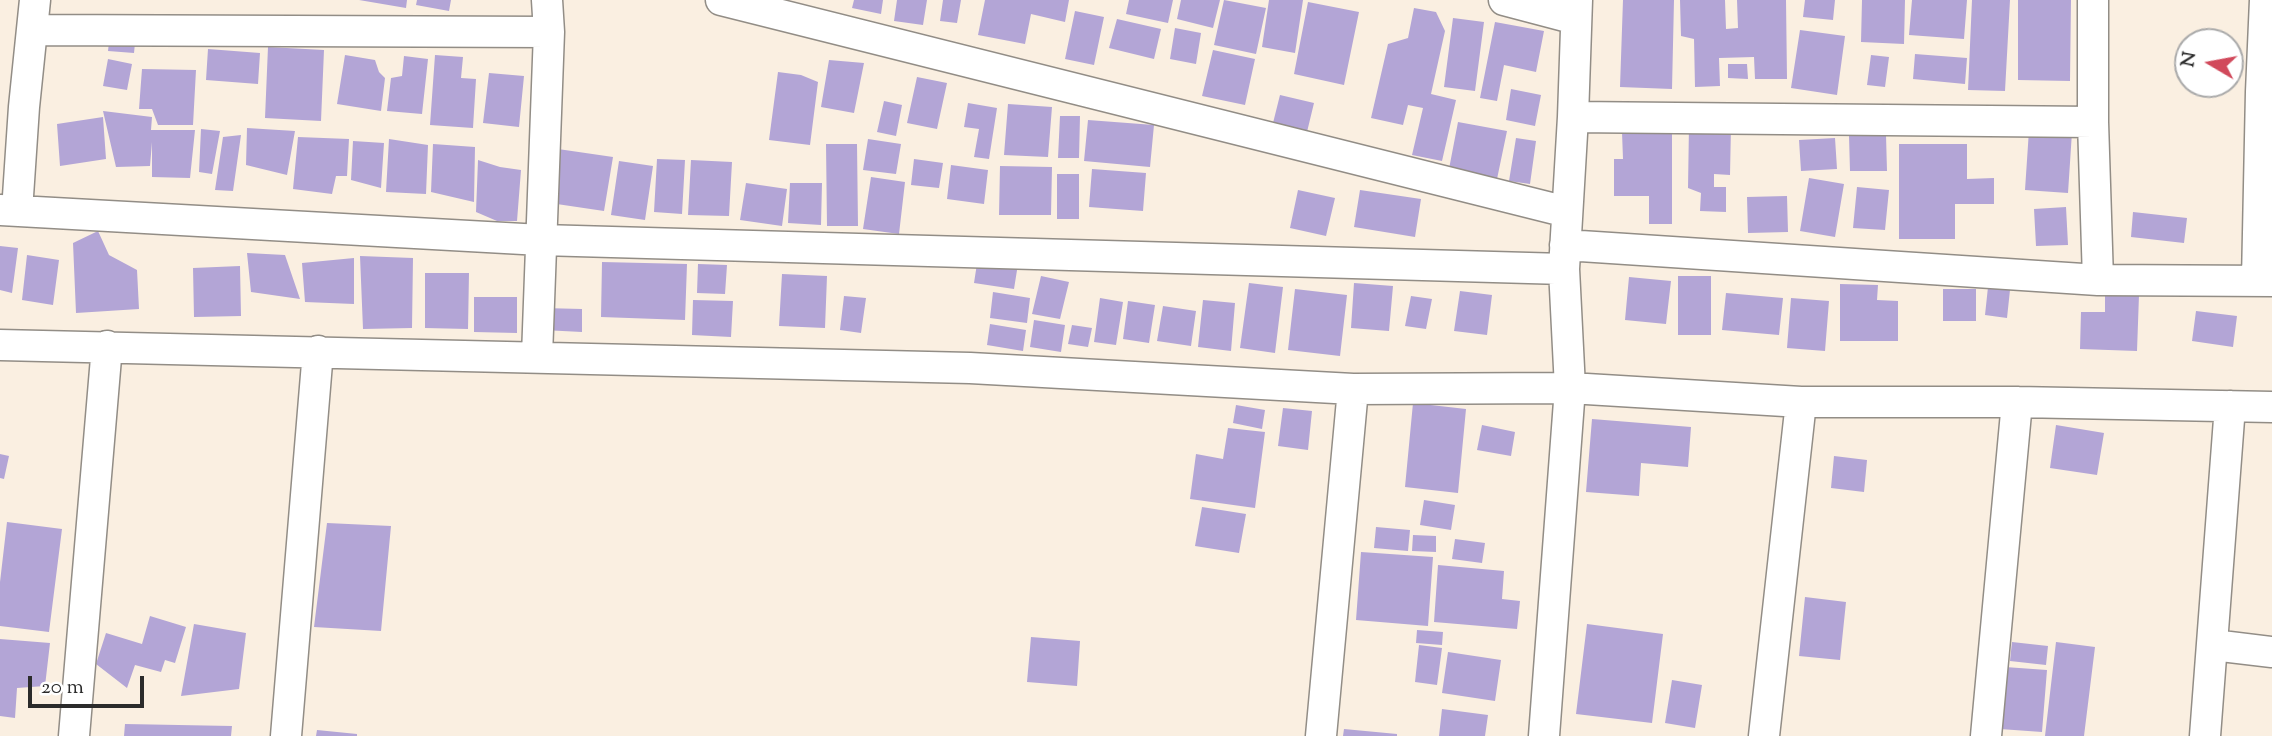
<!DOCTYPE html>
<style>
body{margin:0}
#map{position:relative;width:2272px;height:736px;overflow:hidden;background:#faefe1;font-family:"Sorts Mill Goudy",serif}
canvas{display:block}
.north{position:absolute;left:2174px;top:28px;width:70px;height:70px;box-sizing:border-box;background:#fff;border:2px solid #aaa;border-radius:50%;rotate:280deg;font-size:19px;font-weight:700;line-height:28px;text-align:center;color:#2b2b2b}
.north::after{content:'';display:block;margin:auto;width:24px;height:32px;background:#d1495b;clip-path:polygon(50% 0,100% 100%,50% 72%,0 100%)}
.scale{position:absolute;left:28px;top:676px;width:116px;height:32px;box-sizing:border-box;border:4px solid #2b2b2b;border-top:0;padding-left:9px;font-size:21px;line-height:24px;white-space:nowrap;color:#2b2b2b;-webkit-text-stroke:5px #fff;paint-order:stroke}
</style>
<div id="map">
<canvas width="2272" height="736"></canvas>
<div class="north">N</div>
<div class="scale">20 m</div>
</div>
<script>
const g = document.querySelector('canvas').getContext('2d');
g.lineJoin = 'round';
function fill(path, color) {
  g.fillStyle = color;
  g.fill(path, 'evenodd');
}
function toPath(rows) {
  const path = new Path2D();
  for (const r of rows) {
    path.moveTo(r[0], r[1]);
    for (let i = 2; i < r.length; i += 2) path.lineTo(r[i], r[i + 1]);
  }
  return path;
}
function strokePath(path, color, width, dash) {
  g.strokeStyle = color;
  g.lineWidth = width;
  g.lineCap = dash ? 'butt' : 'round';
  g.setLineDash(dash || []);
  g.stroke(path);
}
const building = toPath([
 [359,0,407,0,406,8],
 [417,0,451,0,449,11,416,5],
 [854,0,883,0,881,14,852,8],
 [897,0,927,0,923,25,894,21],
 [943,0,961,0,957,23,940,21],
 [985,0,1069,0,1065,22,1031,14,1025,44,978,35],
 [1129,0,1173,0,1168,23,1126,14],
 [1181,0,1220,0,1213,28,1177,19],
 [1224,0,1266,8,1256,54,1214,45],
 [1269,0,1303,0,1295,53,1262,47],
 [1623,0,1674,0,1672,89,1620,87],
 [1680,0,1725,0,1726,29,1738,28,1737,0,1786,0,1787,79,1755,79,1754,57,1719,58,1720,86,1695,87,1694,39,1681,36],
 [1805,0,1835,0,1833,20,1803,17],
 [1862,0,1905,0,1904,44,1861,42],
 [1912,0,1967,0,1964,39,1909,35],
 [1972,0,2010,0,2005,91,1968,90],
 [2018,0,2071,0,2070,81,2018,80],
 [1308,2,1359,12,1344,85,1294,74],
 [1414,8,1436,12,1445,31,1431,94,1456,100,1442,161,1412,155,1423,108,1408,105,1403,125,1371,118,1388,44,1408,38],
 [1075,11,1104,17,1094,65,1065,59],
 [1453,18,1484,22,1475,91,1444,87],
 [1117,19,1161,29,1154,59,1109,48],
 [1495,22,1544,31,1536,72,1504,65,1497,101,1480,98],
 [1175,28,1201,33,1196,64,1170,59],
 [1800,30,1845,36,1837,95,1791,88],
 [109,42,135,43,134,53,108,51],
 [268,47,324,50,321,121,265,118],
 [208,49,260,53,258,84,206,80],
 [1213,50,1255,59,1245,105,1202,96],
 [1915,54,1967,58,1965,84,1913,79],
 [345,55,375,60,379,72,385,78,381,111,337,104],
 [435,55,463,57,461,78,476,79,473,128,430,125],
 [1871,55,1889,57,1885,87,1867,85],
 [404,56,428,59,422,114,387,111,391,78,402,76],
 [108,59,132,64,127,90,103,86],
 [829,60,864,63,854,113,821,107],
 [1728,64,1747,64,1748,79,1728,78],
 [142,69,196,70,193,125,158,125,152,109,139,109],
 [778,72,801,75,818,82,810,145,769,140],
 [489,73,524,76,519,127,483,123],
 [917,77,947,83,937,129,907,123],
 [1511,89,1541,95,1535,126,1506,120],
 [1280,95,1314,103,1307,132,1273,123],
 [884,101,902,105,896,136,877,132],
 [968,103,997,108,989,159,974,157,979,129,964,127],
 [1008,104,1052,107,1048,157,1004,155],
 [103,111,152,117,151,130,195,130,190,178,152,177,152,142,150,166,116,167],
 [1060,116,1080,116,1079,158,1058,158],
 [103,117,106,159,60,166,57,124],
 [1088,120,1154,125,1150,167,1084,161],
 [1458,122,1507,131,1497,179,1449,169],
 [1689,125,1731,126,1730,175,1714,174,1714,187,1726,187,1726,212,1700,211,1701,193,1688,188],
 [247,128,295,131,287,175,246,165],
 [201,129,220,131,212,174,199,172],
 [2029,130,2072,132,2068,193,2025,190],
 [1672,131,1672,224,1649,224,1649,196,1614,196,1614,159,1623,159,1622,132],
 [241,135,233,191,215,190,223,137],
 [1886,135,1887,171,1850,171,1849,136],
 [298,137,349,139,347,176,336,176,332,194,293,189],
 [1516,138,1536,141,1530,184,1509,181],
 [1835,138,1837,169,1801,171,1799,140],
 [389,139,428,145,426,194,386,192],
 [868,139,901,144,896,174,863,170],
 [353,141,384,143,381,188,351,180],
 [433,144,475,147,474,202,431,192],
 [826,144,857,144,858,226,827,226],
 [1899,144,1967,144,1967,179,1994,178,1994,204,1955,204,1955,239,1899,239],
 [558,149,613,157,604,211,550,203],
 [657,159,685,160,682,214,654,212],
 [914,159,943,163,939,188,911,185],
 [478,160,500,167,521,170,517,221,497,221,476,212],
 [691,160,732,162,729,216,688,215],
 [619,161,653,166,645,220,611,215],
 [951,165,988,170,984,204,947,199],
 [1000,166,1052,167,1051,215,999,215],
 [1092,169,1146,173,1143,211,1089,207],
 [1057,174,1079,174,1079,219,1057,219],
 [871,177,905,182,899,234,863,229],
 [1809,178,1844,184,1835,237,1800,231],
 [746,183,787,189,782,226,740,220],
 [790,183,822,183,821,225,788,223],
 [1857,187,1889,190,1885,230,1853,228],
 [1298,190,1335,198,1326,236,1290,228],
 [1360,190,1421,199,1415,237,1354,227],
 [1787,196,1788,232,1748,233,1747,197],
 [2066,207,2068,245,2036,246,2034,209],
 [2133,212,2187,218,2184,243,2131,237],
 [98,231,109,255,137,270,139,309,76,313,73,243],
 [0,246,18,248,12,293,0,290],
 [247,253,285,255,300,299,251,292],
 [27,255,59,260,53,305,22,300],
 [360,256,413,258,412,328,363,329],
 [978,257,1018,264,1014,289,974,283],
 [354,258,354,304,305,302,302,263],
 [602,262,687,264,685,320,601,317],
 [698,264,727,265,725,294,697,293],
 [240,266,241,316,194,317,193,268],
 [425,273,469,273,468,329,425,328],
 [782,274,827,276,825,328,779,326],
 [1041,276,1069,282,1060,319,1032,314],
 [1678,276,1711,276,1711,335,1678,335],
 [1629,277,1671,281,1666,324,1625,320],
 [1249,283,1283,287,1275,353,1240,348],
 [1354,283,1393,286,1389,331,1351,328],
 [1840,284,1878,285,1877,300,1898,301,1898,341,1840,341],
 [1988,287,2010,290,2007,318,1985,315],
 [1295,289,1347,295,1340,356,1288,350],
 [1943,289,1976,289,1976,321,1943,321],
 [1460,291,1492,295,1487,335,1454,331],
 [993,292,1030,298,1027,323,990,318],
 [1726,293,1783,298,1779,335,1722,330],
 [2105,294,2139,295,2137,351,2080,349,2081,312,2105,312],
 [844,296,866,298,861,333,840,330],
 [1411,296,1432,299,1426,329,1405,326],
 [474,297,517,297,517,333,474,332],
 [1100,298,1123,302,1116,345,1094,342],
 [1791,298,1829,301,1825,351,1787,348],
 [693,300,733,301,731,337,692,335],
 [1203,300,1235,303,1231,351,1198,347],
 [1128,301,1155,305,1149,343,1123,339],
 [1163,306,1196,311,1191,346,1157,341],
 [543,308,582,309,582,332,543,330],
 [2196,311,2237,316,2233,347,2192,341],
 [1034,320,1065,325,1061,352,1030,347],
 [990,324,1026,330,1023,351,987,345],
 [1072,325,1092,328,1088,347,1068,344],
 [1413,403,1466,409,1458,493,1405,487],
 [1236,405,1265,410,1262,429,1233,423],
 [1283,408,1312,411,1308,450,1278,446],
 [1592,419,1691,427,1688,467,1641,463,1639,496,1586,492],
 [1482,425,1515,432,1511,456,1477,450],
 [2056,425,2104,433,2097,475,2050,468],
 [1228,428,1265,432,1255,508,1190,499,1196,454,1223,459],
 [0,454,9,456,4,479,0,478],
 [1834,456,1867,460,1864,492,1831,488],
 [1424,500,1455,505,1451,530,1420,525],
 [1202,507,1246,514,1239,553,1195,546],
 [7,522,62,529,49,632,0,626,0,582],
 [327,523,391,526,381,631,314,627],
 [1376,527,1410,530,1408,551,1374,548],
 [1413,535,1436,536,1436,552,1412,551],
 [1455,539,1485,543,1482,563,1452,559],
 [1361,552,1433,557,1428,626,1356,620],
 [1438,565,1504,571,1502,599,1520,601,1517,629,1434,622],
 [1805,597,1846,602,1840,660,1799,656],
 [150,616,186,627,175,663,165,660,161,672,135,665,127,688,96,664,106,633,142,644],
 [194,624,246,633,239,689,181,696],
 [1587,624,1663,634,1652,723,1576,714],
 [1417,630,1443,632,1442,645,1416,643],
 [1031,637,1080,641,1077,686,1027,682],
 [0,639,50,643,45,686,17,688,15,718,0,716],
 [2012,642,2048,646,2046,665,2010,661],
 [2056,642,2095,647,2084,736,2045,736],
 [1419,645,1442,648,1437,685,1415,682],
 [1448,652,1501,660,1495,701,1442,693],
 [2005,667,2047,670,2042,732,2000,729],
 [1672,680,1702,685,1695,728,1665,723],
 [1442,709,1488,715,1485,736,1439,736],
 [125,724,232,726,231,736,124,736],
 [1344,729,1397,734,1397,736,1343,736],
 [317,730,357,734,357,736,316,736]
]);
const minor = toPath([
 [721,0,1567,212],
 [1504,0,1576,19],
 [2093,0,2093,122,2098,280],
 [32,30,549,32],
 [1573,117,2093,122],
 [0,210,541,240,1564,269],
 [17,211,24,107,35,0],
 [1565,245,2098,280,2272,281],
 [2257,280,2261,92,2265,0],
 [0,345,970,368,1353,389,1570,388,1801,402,2017,402,2272,407],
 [537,356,549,32,547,0],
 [2213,645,2272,652],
 [74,736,107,346],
 [286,736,318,351],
 [1321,736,1353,389],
 [1544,736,1570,388,1564,269,1573,117,1577,0],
 [1764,736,1801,402],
 [1986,736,2017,402],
 [2205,736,2230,406]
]);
fill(building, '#b3a5d6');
strokePath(minor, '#928d86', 33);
strokePath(minor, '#fff', 30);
</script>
